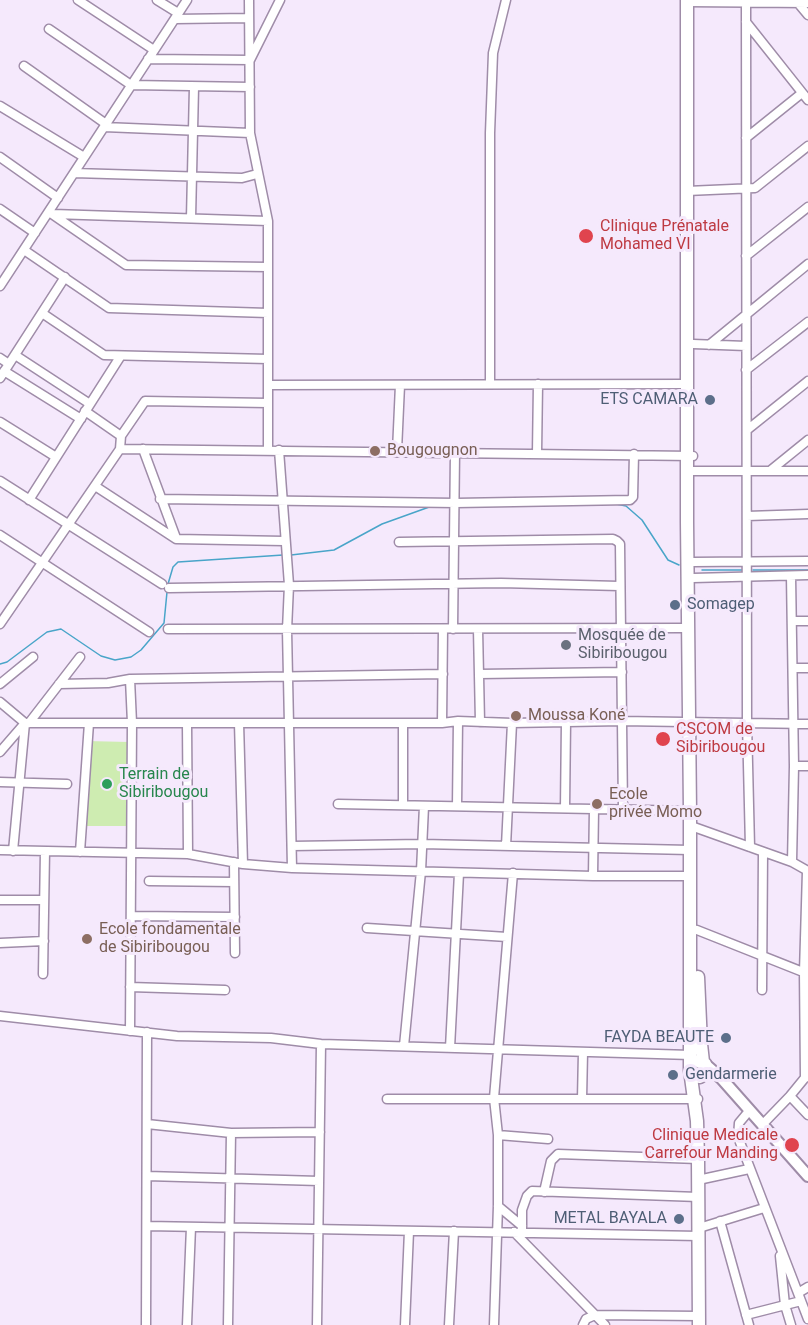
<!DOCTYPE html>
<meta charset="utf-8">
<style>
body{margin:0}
canvas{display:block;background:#f5e9fc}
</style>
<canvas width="808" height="1325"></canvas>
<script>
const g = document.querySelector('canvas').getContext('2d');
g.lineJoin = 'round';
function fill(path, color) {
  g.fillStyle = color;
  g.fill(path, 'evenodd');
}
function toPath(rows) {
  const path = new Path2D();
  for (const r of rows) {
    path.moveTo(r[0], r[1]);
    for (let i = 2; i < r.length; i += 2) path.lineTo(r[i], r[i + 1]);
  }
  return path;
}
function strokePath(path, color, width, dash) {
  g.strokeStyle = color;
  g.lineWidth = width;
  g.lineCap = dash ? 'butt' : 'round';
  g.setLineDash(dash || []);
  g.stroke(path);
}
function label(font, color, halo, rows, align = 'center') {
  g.font = font + ' Roboto,sans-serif';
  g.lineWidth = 6;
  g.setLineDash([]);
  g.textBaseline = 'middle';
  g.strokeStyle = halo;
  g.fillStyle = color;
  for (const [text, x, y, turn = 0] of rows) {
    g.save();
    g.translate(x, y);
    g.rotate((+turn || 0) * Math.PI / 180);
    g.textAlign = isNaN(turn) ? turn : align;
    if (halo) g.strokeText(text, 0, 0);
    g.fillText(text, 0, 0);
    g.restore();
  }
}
const green = toPath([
 [85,741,130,742,128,826,84,826]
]);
const stream = toPath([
 [616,504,626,506,642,520,668,560,679,565],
 [291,555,334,550,382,524,432,506],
 [702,570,743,570],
 [753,570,808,570],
 [168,584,173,567,178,562,283,555],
 [0,664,7,662,47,632,61,629,101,656,115,660,131,657,141,650,164,623,167,592]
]);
const minor = toPath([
 [78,0,154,50],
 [157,0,178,13],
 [249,0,250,133,268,221,268,450],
 [746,0,747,723,750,847],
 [687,2,808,3],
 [798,3,808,15],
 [175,19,249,18],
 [746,22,808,100],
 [49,29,131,85,250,87],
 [148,59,250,60,280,0],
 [24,66,106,124],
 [0,106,84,157],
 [104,127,250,133],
 [746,138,802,93],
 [0,157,58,198],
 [74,173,242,178,257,174],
 [687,191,755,188,808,146],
 [0,209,35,233],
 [49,212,126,265,268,267],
 [53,214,268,221],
 [191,218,194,87],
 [24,250,109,308,268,313],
 [746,256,808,207],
 [0,286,187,0],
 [42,313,104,355,268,359],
 [693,344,746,346],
 [709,345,808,264],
 [15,355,90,404],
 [0,358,9,364],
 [746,370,808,322],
 [4,371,81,419],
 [0,378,65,277],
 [490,384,490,133,493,53,506,0],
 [268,385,688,384],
 [85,411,121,436],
 [0,422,56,457],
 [747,430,808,381],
 [120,449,693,456],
 [143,449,176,538],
 [279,450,289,585,287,630,292,868],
 [397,451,400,385],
 [537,453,538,384],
 [771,470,808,440],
 [687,471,808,471],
 [0,481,162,584],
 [95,486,176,539,284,541],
 [160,499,456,503,630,500,633,497,634,454],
 [29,500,120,357],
 [747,516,808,514],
 [0,535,149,632],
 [399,542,613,539,617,541,620,544,623,810],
 [693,562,808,561],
 [791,576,794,766,792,862],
 [693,578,808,575],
 [169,588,501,583,619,586],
 [792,621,808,621],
 [0,624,120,449,121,436,145,401,268,403],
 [168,629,688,628],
 [453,629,455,452],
 [478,629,480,722],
 [793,668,808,668],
 [479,674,622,672],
 [0,684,33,657],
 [59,684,108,683,130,679,443,674],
 [0,702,25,723,442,723,458,721,512,723,622,721,808,724],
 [29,723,80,657],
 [187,723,188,854],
 [239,723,243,864],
 [442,723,443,629],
 [0,752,25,723],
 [794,766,808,766],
 [0,782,67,784],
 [338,804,695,811],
 [403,805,403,723],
 [457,806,458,721],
 [565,808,566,722],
 [691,826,792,862,808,871],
 [292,846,422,844,690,850],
 [506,846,512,723],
 [0,850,188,854,243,864,292,868,593,876,690,876],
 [13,851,25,723],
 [80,852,89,723],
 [234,862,235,953],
 [593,876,594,809],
 [149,881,234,882],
 [0,900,44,900],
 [131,916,235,917],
 [367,928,507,937],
 [697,930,808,974],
 [0,943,44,941],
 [43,974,45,851],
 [130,987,225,990],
 [762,990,763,852],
 [0,1016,177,1036,271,1038,321,1044,691,1055],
 [130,1031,132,723,130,679],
 [404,1046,421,871,424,806],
 [450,1048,459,873],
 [805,1078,804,972,807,871],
 [790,1096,808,1115],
 [387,1099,698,1099],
 [582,1099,583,1052],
 [749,1111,739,1123,738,1137,808,1319],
 [147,1124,231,1133,320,1132],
 [762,1125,790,1096,808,1074],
 [498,1135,548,1139],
 [147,1176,319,1181],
 [698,1180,749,1169],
 [544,1192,551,1161,558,1154,698,1159],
 [498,1206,522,1226],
 [720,1221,749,1325],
 [147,1226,699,1236],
 [699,1228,764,1208],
 [514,1232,605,1325],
 [522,1232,522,1210,527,1196,532,1191,698,1197],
 [780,1256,785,1305,791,1325],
 [798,1293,808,1287],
 [746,1315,801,1301],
 [146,1325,147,1032],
 [187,1325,191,1227],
 [228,1325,231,1133],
 [317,1325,321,1044],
 [405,1325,409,1231],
 [449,1325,454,1231],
 [494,1325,498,1206,498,1135,494,1098,513,873],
 [583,1325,586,1319,595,1315,699,1316]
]);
const major = toPath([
 [705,1064,722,1079,808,1176]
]);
const highway = toPath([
 [687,0,687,522,690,811,690,1070,697,1121,698,1159,699,1325],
 [698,977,701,1044,703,1062],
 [691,1073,700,1077,706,1072,705,1064,698,1061]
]);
const markers = [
 [586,236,8,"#e0444e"],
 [710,400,6,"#5c6f8a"],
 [375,451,6,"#8d6e63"],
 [675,605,6,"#5c6f8a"],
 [566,645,6,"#6b7280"],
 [516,716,6,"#8d6e63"],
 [663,739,8,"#e0444e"],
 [107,784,6,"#2e9e5b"],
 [597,804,6,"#8d6e63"],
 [87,939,6,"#8d6e63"],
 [726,1038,6,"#5c6f8a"],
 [673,1075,6,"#5c6f8a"],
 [792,1145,8,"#e0444e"],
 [679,1219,6,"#5c6f8a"]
];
const healthNames = [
 ["Clinique Prénatale",600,227],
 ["Mohamed VI",600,245],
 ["CSCOM de",676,730],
 ["Sibiribougou",676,748],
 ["Clinique Medicale",778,1136,"right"],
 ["Carrefour Manding",778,1154,"right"]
];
const serviceNames = [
 ["ETS CAMARA",698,400],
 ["Somagep",687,605,"left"],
 ["FAYDA BEAUTE",714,1038],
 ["Gendarmerie",685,1075,"left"],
 ["METAL BAYALA",667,1219]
];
const educationNames = [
 ["Bougougnon",387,451],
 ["Moussa Koné",528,716],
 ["Ecole",609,795],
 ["privée Momo",609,813],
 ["Ecole fondamentale",99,930],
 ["de Sibiribougou",99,948]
];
const worshipNames = [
 ["Mosquée de",578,636],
 ["Sibiribougou",578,654]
];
const leisureNames = [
 ["Terrain de",119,775],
 ["Sibiribougou",119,793]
];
fill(green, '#ceecb1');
strokePath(stream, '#49a5c9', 1.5);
strokePath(minor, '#9f8ca8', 11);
strokePath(major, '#9f8ca8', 14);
strokePath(highway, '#9f8ca8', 15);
strokePath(minor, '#fff', 8);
strokePath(major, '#fff', 10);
strokePath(highway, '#fff', 12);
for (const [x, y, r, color] of markers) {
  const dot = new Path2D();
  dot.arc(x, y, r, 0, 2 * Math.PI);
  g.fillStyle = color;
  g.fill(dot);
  strokePath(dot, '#f5e9fc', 2);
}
label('16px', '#be3a42', '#f5e9fc', healthNames, 'left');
label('16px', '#4e5e75', '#f5e9fc', serviceNames, 'right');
label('16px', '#785e54', '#f5e9fc', educationNames, 'left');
label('16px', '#5b616d', '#f5e9fc', worshipNames, 'left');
label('16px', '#27864d', '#f5e9fc', leisureNames, 'left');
</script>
